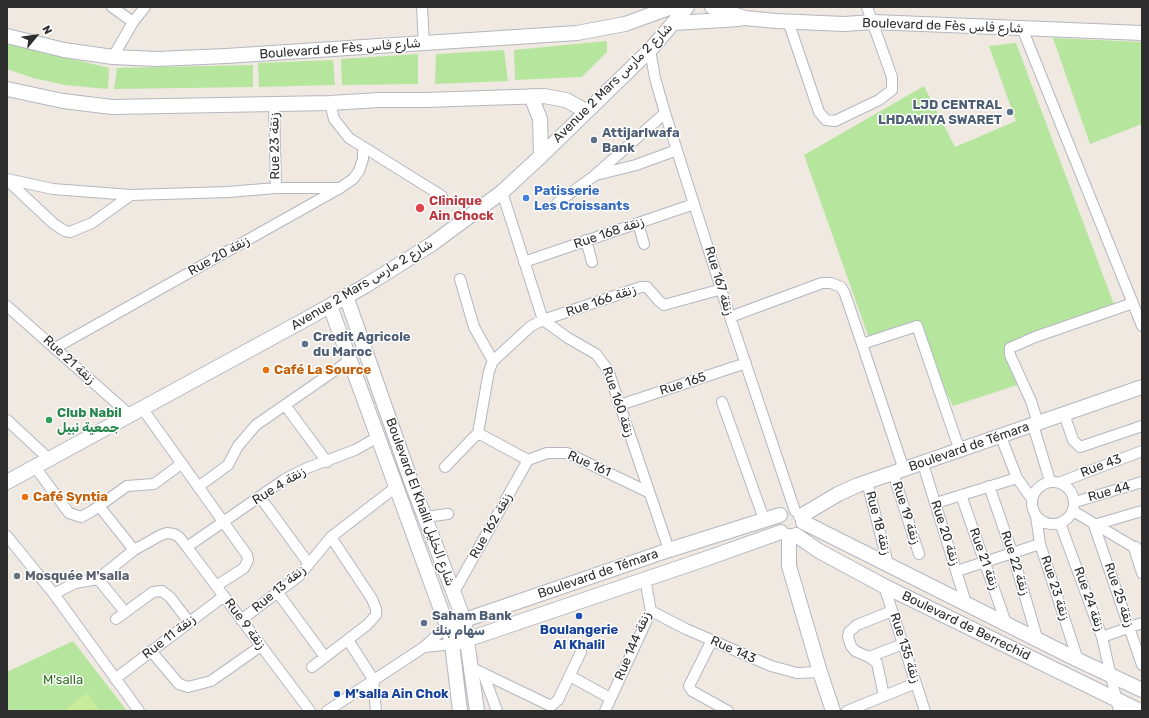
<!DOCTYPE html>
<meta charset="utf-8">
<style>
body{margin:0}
#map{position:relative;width:1149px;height:718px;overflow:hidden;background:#efe9e1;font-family:Rubik,sans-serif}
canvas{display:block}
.frame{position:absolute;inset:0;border:8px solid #2e2e2e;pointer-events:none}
.north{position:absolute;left:16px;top:16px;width:40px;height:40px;-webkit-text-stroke:3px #fff;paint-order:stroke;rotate:61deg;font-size:11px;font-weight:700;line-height:16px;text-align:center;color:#2e2e2e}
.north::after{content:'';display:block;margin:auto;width:14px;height:18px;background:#2e2e2e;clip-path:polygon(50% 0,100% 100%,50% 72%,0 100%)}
</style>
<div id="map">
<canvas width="1149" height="718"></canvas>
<div class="frame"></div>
<div class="north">N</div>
</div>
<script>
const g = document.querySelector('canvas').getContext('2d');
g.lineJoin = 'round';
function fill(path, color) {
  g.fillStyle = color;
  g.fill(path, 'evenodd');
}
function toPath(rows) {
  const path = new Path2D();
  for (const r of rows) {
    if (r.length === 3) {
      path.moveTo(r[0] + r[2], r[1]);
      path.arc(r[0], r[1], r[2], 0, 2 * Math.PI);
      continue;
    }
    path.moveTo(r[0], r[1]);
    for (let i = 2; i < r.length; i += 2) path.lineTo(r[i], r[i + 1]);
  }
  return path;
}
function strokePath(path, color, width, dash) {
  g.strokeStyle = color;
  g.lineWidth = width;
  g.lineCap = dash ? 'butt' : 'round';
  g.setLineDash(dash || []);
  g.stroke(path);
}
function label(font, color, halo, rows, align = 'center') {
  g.font = font + ' Rubik,"Noto Naskh Arabic",sans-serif';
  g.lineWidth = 3;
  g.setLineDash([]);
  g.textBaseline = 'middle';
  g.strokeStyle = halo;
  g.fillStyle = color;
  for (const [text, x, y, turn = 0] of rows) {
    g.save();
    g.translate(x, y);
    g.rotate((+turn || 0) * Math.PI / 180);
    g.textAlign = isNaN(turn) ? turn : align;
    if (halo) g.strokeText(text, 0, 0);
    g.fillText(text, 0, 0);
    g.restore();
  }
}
const green = toPath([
 [1053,38,1142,42,1142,124,1090,144],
 [607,41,607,52,582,77,515,80,514,50],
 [7,43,109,68,108,89,65,85,33,78,7,69],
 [1016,43,1115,307,1007,350,1020,384,953,406,915,332,871,344,804,155,924,86,955,147,1016,121,989,46],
 [504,50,508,81,435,84,436,54],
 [418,54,418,84,342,85,341,59],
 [333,60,335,85,259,87,258,63],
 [253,65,253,87,114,89,117,68],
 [73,641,127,711,7,711,7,672]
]);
const pitch = toPath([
 [87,693,100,711,63,711]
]);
const street = toPath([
 [112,7,133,22],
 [422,7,424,44],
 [788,21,819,112,826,120,835,121,879,100,892,90,892,77,867,7],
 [1022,28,1142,326],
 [650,50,655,78,665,113,730,317,795,511],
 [113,57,133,22,145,7],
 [330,103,334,119,349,138,442,196],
 [274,104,276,188],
 [596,175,636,165,677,150],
 [7,179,53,189,131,195,228,192,276,188,338,188],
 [7,180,54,224,65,231,70,232,92,223,131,195],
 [502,192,543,320,568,338,596,354,608,370,669,550],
 [557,203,594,176,665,113],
 [638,223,644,244],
 [586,240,592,262],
 [524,262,694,204],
 [460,279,474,327,493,361],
 [7,306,130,415],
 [730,317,822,283,831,283,841,287,845,294,862,344,904,470],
 [862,344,917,326,960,451],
 [55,348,340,188,353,179,359,171,363,159,363,148],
 [722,402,764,519],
 [285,405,327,462],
 [620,405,746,363],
 [142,408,247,555,248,560,244,568,216,586],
 [1064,414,1073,440,1080,447,1142,426],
 [7,420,49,459],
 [1038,423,1031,401,1010,355,1010,348,1035,337,1133,303],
 [1033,425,1050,481],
 [478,433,528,460],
 [1001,437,1017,478,1032,499],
 [528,460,547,453,567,453,648,492],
 [923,464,966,603],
 [35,467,69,513,81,517,92,511,127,486,154,484,181,464],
 [445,467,478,433,489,371,493,361,531,326,543,320,641,287,647,287,659,301,664,305,722,289],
 [893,473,919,554],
 [1053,503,21],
 [867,482,888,564],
 [1061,482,1142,451],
 [989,486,1012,552,1038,641],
 [198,487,228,465,238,446,256,425,350,360],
 [961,495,1006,623],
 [260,497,309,564],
 [1075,502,1142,482],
 [936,503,1017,478],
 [99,506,134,550],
 [1073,511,1142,552],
 [1142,511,1094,525,1142,665],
 [1036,516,1040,544,1078,660],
 [425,517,448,514],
 [1060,523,1102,637,1119,711],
 [7,536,54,594,139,711],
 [187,547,285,479,307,468,355,450,378,437],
 [1136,547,1134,548,1142,573],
 [957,571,1040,544],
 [98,579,125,612],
 [884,586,925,711],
 [454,592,528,460],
 [278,593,325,657],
 [54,594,75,583,98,579,134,550,161,535,167,533,174,534,179,537,187,547,310,711],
 [651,611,686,629,771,666,797,673,820,672],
 [116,619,153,592,162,591,170,597,189,622],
 [241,620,299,576,331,537,396,487],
 [1102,637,1142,623],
 [348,640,373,679,376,711],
 [712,640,689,686,692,691,728,711],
 [424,647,452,644],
 [151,651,179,684,188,687,211,681,261,646],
 [869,657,903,644],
 [312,667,367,625,376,615,376,609,372,599,331,537],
 [472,668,551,706,558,700,581,652],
 [483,673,497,711],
 [570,676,610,698],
 [115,679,224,596],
 [884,696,877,663,869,657,855,651,851,646,848,637,849,632,857,625,892,611],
 [327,711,424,647,447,626],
 [605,711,651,611,645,579],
 [847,711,916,683]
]);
const secondary = toPath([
 [712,7,745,18,776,21,844,24,873,22,1142,33],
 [674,23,739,19],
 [7,36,64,50,113,57,157,59,226,56,577,33,625,24,672,7],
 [7,89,63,101,112,107,330,103,379,100,425,100,544,96,566,100,586,111],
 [531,96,540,119,541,156],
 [346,296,411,481,464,620,477,711],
 [330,306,447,626,452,644,460,711],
 [7,482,308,318,365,286,432,244,502,192,541,156,650,50,687,7],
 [801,516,838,494,858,485,1142,387],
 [803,522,1078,660,1142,690],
 [796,535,819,551,884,586,1140,711],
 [789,536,789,566,820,672,833,711],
 [456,623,669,550,780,515],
 [460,642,708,558,781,532]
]);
const markers = [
 [1010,112,4,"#5c6f8a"],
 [594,140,4,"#5c6f8a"],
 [526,198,4,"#3f7fe0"],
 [420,208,5,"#e0444e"],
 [305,344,4,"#5c6f8a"],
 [266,370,4,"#e8710a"],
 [49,420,4,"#2e9e5b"],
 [25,497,4,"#e8710a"],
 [17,576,4,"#6b7280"],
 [579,616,4,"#1a4fb4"],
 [424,623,4,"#5c6f8a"],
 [337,694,4,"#1a4fb4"]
];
const streetNames = [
 ["Boulevard de Fès شارع فاس",943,26,2],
 ["Boulevard de Fès شارع فاس",340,49,-4],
 ["Avenue 2 Mars شارع 2 مارس",613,83,-45],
 ["Rue 23 زنقة",275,146,-91],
 ["Rue 168 زنقة",609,233,-19],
 ["Rue 20 زنقة",219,256,-29],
 ["Rue 167 زنقة",719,281,73],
 ["Avenue 2 Mars شارع 2 مارس",362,285,-31],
 ["Rue 166 زنقة",601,301,-19],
 ["Rue 21 زنقة",69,360,42],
 ["Rue 165",683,384,-18],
 ["Rue 160 زنقة",618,402,71],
 ["Boulevard de Témara",969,447,-19],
 ["Rue 161",589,464,24],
 ["Rue 43",1101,466,-21],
 ["Rue 4 زنقة",279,486,-32],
 ["Rue 44",1109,492,-16],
 ["Boulevard El Khalil شارع الخليل",420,502,70],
 ["Rue 19 زنقة",906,513,72],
 ["Rue 18 زنقة",878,523,75],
 ["Rue 162 زنقة",491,526,-61],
 ["Rue 20 زنقة",945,533,72],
 ["Rue 21 زنقة",984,559,70],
 ["Rue 22 زنقة",1015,563,72],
 ["Boulevard de Témara",598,574,-19],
 ["Rue 23 زنقة",1055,588,72],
 ["Rue 13 زنقة",279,589,-40],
 ["Rue 25 زنقة",1119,595,71],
 ["Rue 24 زنقة",1089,599,70],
 ["Rue 9 زنقة",245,624,53],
 ["Boulevard de Berrechid",966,626,26],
 ["Rue 11 زنقة",169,637,-38],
 ["Rue 144 زنقة",633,646,-67],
 ["Rue 135 زنقة",905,648,72],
 ["Rue 143",733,650,24]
];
const serviceNames = [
 ["LJD CENTRAL",1002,105,"right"],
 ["LHDAWIYA SWARET",1002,120,"right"],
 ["Attijarlwafa",602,133],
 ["Bank",602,148],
 ["Credit Agricole",313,337],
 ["du Maroc",313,352],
 ["Saham Bank",432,616],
 ["سهام بنك",432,631]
];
const shopNames = [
 ["Patisserie",534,191],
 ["Les Croissants",534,206]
];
const healthNames = [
 ["Clinique",429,201],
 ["Ain Chock",429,216]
];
const foodNames = [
 ["Café La Source",274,370],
 ["Café Syntia",33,497]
];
const leisureNames = [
 ["Club Nabil",57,413],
 ["جمعية نبيل",57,428]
];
const worshipNames = [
 ["Mosquée M'salla",25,576]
];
const transitNames = [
 ["Boulangerie",579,630],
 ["Al Khalil",579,645],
 ["M'salla Ain Chok",345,694,"left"]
];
const parkNames = [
 ["M'salla",63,680]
];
fill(green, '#b6e59e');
fill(pitch, '#c9ec9a');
strokePath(street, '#b4b7c1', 12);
strokePath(secondary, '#b4b7c1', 16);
strokePath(street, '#fff', 10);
strokePath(secondary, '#fff', 14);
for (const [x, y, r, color] of markers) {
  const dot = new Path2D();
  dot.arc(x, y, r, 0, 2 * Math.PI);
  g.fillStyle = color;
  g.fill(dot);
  strokePath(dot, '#fff', 1.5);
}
label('13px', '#2e2e2e', '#fff', streetNames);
label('bold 13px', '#4e5e75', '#fff', serviceNames, 'left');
label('bold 13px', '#366cbe', '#fff', shopNames, 'left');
label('bold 13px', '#be3a42', '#fff', healthNames, 'left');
label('bold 13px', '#c56008', '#fff', foodNames, 'left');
label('bold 13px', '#27864d', '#fff', leisureNames, 'left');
label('bold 13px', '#5b616d', '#fff', worshipNames, 'left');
label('bold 13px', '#164399', '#fff', transitNames);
label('13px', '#2c6e1b', '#fff', parkNames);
</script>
